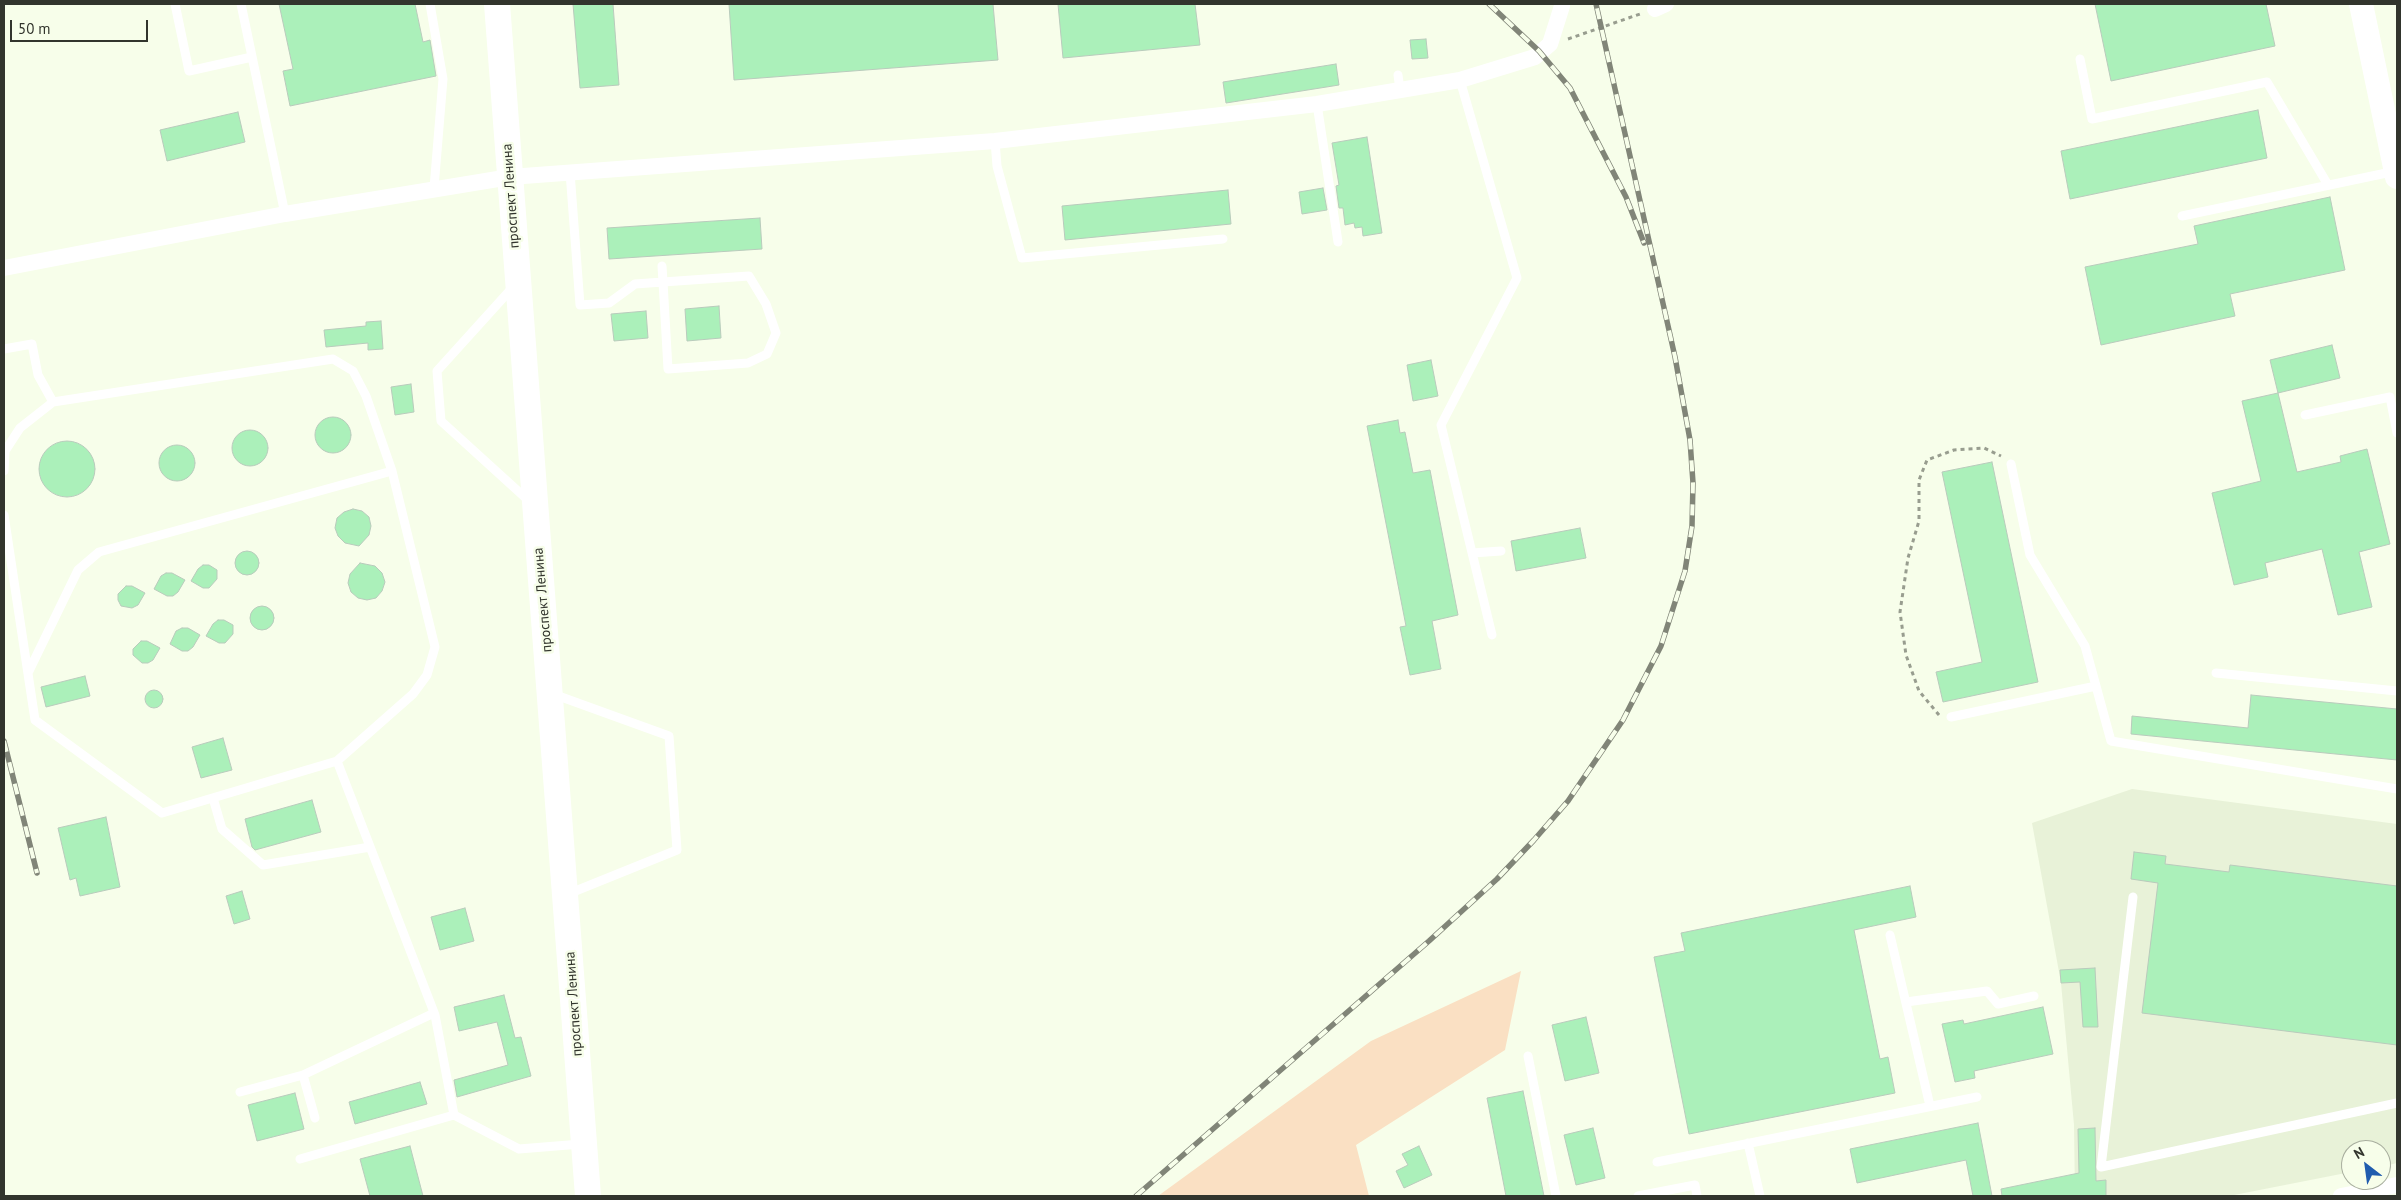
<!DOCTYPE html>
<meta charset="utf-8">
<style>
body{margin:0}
#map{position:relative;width:2401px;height:1200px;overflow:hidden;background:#f7feea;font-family:"PT Sans",sans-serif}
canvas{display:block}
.frame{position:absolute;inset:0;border:5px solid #32352d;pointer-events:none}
.north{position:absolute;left:2341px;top:1140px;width:50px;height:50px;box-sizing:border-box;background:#f7feea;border:1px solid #a8ae9e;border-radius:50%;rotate:330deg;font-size:14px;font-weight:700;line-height:20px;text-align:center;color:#32352d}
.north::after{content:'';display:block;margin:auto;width:18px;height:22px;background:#205cae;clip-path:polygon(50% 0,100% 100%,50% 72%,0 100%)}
.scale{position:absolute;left:10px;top:20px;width:138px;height:22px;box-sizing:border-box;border:2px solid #32352d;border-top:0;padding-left:6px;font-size:15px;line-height:18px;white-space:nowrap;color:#32352d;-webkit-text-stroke:4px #f7feea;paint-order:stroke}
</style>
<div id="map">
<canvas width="2401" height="1200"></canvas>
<div class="frame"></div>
<div class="north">N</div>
<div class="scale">50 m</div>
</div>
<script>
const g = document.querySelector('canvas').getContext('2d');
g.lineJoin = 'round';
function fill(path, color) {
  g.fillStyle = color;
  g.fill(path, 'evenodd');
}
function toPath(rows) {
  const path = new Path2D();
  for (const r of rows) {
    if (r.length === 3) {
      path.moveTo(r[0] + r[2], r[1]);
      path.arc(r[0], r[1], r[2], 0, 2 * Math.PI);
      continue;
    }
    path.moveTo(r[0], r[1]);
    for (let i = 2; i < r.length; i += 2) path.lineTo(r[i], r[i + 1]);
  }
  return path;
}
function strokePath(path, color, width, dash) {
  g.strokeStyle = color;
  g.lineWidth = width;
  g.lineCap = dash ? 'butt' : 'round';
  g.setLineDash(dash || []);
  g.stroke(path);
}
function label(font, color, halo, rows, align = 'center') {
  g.font = font + ' "PT Sans",sans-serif';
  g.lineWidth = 5;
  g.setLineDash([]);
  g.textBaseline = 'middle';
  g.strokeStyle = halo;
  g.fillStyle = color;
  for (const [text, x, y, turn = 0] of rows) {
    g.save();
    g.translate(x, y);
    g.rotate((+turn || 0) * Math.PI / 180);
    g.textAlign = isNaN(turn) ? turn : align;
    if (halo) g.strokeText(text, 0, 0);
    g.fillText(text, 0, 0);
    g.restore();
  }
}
const built = toPath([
 [2132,789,2397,824,2397,1163,2381,1167,2381,1150,2351,1150,2351,1172,2229,1196,2075,1196,2074,1125,2061,983,2032,823]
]);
const green = toPath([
 [1521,971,1505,1050,1356,1145,1369,1196,1158,1196,1371,1041]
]);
const building = toPath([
 [279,4,415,4,423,42,430,40,436,76,290,106,283,71,293,69,279,4],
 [573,4,613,4,619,85,580,88,573,4],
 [729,4,993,4,998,60,734,80,729,4],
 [1058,4,1195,4,1200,45,1063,58,1058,4],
 [2095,4,2266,4,2275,46,2111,81,2095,4],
 [1426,39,1428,58,1412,59,1410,40,1426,39],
 [1336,64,1339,85,1226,103,1223,82,1336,64],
 [2258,110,2267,158,2070,199,2061,151,2258,110],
 [238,112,245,142,167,161,160,130,238,112],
 [1367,137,1382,233,1363,236,1362,227,1355,228,1354,223,1345,225,1343,208,1339,208,1336,186,1339,185,1332,143,1367,137],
 [1323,188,1327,210,1302,214,1299,192,1323,188],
 [1228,190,1231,224,1065,240,1062,206,1228,190],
 [2330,197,2345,270,2230,294,2235,316,2101,345,2085,267,2198,244,2194,226,2330,197],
 [760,218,762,249,609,259,607,228,760,218],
 [719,306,721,338,687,341,685,309,719,306],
 [646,311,648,338,614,341,611,314,646,311],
 [381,321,383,349,368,350,368,343,326,347,324,330,366,326,366,322,381,321],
 [2332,345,2340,378,2278,393,2270,360,2332,345],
 [1431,360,1438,396,1413,401,1407,365,1431,360],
 [411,384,414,412,395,415,391,387,411,384],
 [2278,393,2297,472,2341,462,2340,456,2367,449,2390,544,2359,552,2372,607,2338,615,2322,549,2265,563,2268,577,2234,585,2212,493,2261,481,2242,401,2278,393],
 [333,435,18],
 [1398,420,1400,433,1405,432,1413,473,1430,470,1458,615,1432,621,1441,669,1410,675,1400,627,1406,626,1367,426,1398,420],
 [250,448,18],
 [67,469,28],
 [177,463,18],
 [1992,462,2038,682,1943,702,1936,672,1982,662,1942,472,1992,462],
 [353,509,362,511,369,517,371,526,369,535,359,546,345,543,338,536,335,528,337,518,344,512,353,509],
 [1580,528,1586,558,1516,571,1511,541,1580,528],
 [247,563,12],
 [360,563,375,566,382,573,385,582,382,591,376,598,367,600,358,598,351,592,348,583,350,574,360,563],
 [203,565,209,565,217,570,217,579,209,588,203,588,191,581,198,569,203,565],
 [166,573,172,573,185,580,178,592,173,596,167,596,154,589,161,576,166,573],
 [126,586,132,586,145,593,138,605,132,608,121,606,118,600,118,594,126,586],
 [262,618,12],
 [218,620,224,620,233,625,233,634,225,643,219,643,206,636,213,624,218,620],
 [182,628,188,628,200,635,193,647,188,651,182,651,170,644,176,631,182,628],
 [141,641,147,641,160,648,153,660,148,663,142,663,133,655,133,649,141,641],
 [85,676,90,696,46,707,41,687,85,676],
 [154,699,9],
 [2251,695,2397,709,2397,760,2131,734,2132,716,2248,728,2251,695],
 [223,738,232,770,201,778,192,747,223,738],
 [312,800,321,832,255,850,252,847,245,819,312,800],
 [106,817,120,887,80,896,76,878,70,880,58,828,106,817],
 [2134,852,2166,856,2165,864,2229,872,2230,865,2397,886,2397,1045,2142,1013,2158,883,2131,879,2134,852],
 [1910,886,1916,917,1854,930,1880,1059,1888,1057,1895,1093,1689,1134,1654,957,1685,951,1681,933,1910,886],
 [242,891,250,919,234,924,226,896,242,891],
 [465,908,474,941,440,950,431,917,465,908],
 [2095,968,2098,1027,2083,1027,2080,982,2061,983,2060,970,2095,968],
 [504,995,515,1038,521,1037,531,1076,457,1097,454,1080,508,1065,497,1022,459,1031,454,1007,504,995],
 [2043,1007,2053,1054,1974,1071,1975,1078,1955,1082,1942,1024,1963,1020,1964,1024,2043,1007],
 [1586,1017,1599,1073,1565,1081,1552,1025,1586,1017],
 [420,1082,427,1104,355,1124,349,1102,420,1082],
 [1523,1091,1544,1196,1506,1196,1487,1098,1523,1091],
 [295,1093,304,1129,257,1141,248,1105,295,1093],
 [1978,1123,1992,1196,1973,1196,1966,1160,1857,1183,1850,1149,1978,1123],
 [1593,1128,1605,1178,1576,1185,1564,1135,1593,1128],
 [2095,1128,2096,1181,2106,1180,2106,1196,2002,1196,2001,1189,2079,1173,2078,1129,2095,1128],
 [410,1146,423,1196,370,1196,360,1159,410,1146],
 [1419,1146,1432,1175,1404,1188,1396,1171,1408,1165,1402,1154,1419,1146]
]);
const path = toPath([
 [1568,39,1640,14],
 [1939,715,1919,691,1906,655,1900,612,1908,558,1919,521,1919,480,1927,460,1954,450,1984,448,2001,456]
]);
const service = toPath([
 [175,4,189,71,252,57],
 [241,4,285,214],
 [430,4,443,79,434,188],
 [2080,59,2092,119,2267,82,2328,185],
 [1398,75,1400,90],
 [1460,80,1517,278,1441,425,1492,635],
 [1317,104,1338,242],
 [995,141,997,166,1022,258,1223,239],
 [570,172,580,305,609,303,635,284,663,282,749,276,766,304,776,333,767,354,748,363,668,369,663,282,662,266],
 [2182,216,2396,171],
 [513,287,437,371,441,421,529,501],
 [4,349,32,344,38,375,53,402],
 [2305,415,2390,397,2397,433],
 [2011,464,2030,555,2085,646,2096,686],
 [4,471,5,451,20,428,53,402,333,359,353,371,366,396,392,471,435,647,427,675,413,694,337,761,162,813,35,720,4,515],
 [1472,553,1501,551],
 [28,673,78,570,99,552,392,471],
 [2216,673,2397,691],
 [553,694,669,736,677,850,568,894],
 [1951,717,2096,686,2111,741,2397,789],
 [337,761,435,1015,454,1115,519,1149,581,1144],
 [213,798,222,829,263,865,370,847],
 [2133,897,2101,1167,2397,1103],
 [1890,935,1930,1106],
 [1906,1002,1987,991,1998,1004,2034,996],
 [1528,1056,1556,1196],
 [303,1075,315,1118],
 [240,1092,303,1075,434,1013],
 [1748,1143,1760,1196],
 [300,1159,454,1115],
 [1657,1162,1977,1097],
 [1638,1196,1695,1185,1697,1196]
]);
const minor = toPath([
 [1655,9,1666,4],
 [4,268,285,214,510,177,995,141,1317,104,1460,80,1535,57,1550,44,1562,6],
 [2341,1196,2397,1185]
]);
const secondary = toPath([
 [2361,4,2397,177]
]);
const primary = toPath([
 [497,4,588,1196]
]);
const rail = toPath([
 [1489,4,1539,51,1570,88,1626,197,1644,243],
 [4,741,37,873],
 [1136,1196,1429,941,1497,879,1534,840,1568,801,1623,720,1661,646,1685,571,1692,526,1693,483,1690,440,1675,357,1596,4]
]);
const streetNames = [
 ["проспект Ленина",511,196,-94],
 ["проспект Ленина",543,600,-95],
 ["проспект Ленина",574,1004,-94]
];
fill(built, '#e8f2d8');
fill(green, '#fae0c3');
fill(building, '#abf0ba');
strokePath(building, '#b9cbbc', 1);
strokePath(path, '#989d8f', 3, [4, 4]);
strokePath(service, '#fff', 9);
strokePath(minor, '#fff', 16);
strokePath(secondary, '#fff', 24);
strokePath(primary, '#fff', 26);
strokePath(rail, '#818578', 5.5);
strokePath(rail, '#f7feea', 4, [11]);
label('14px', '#32352d', '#f7feea', streetNames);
</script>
